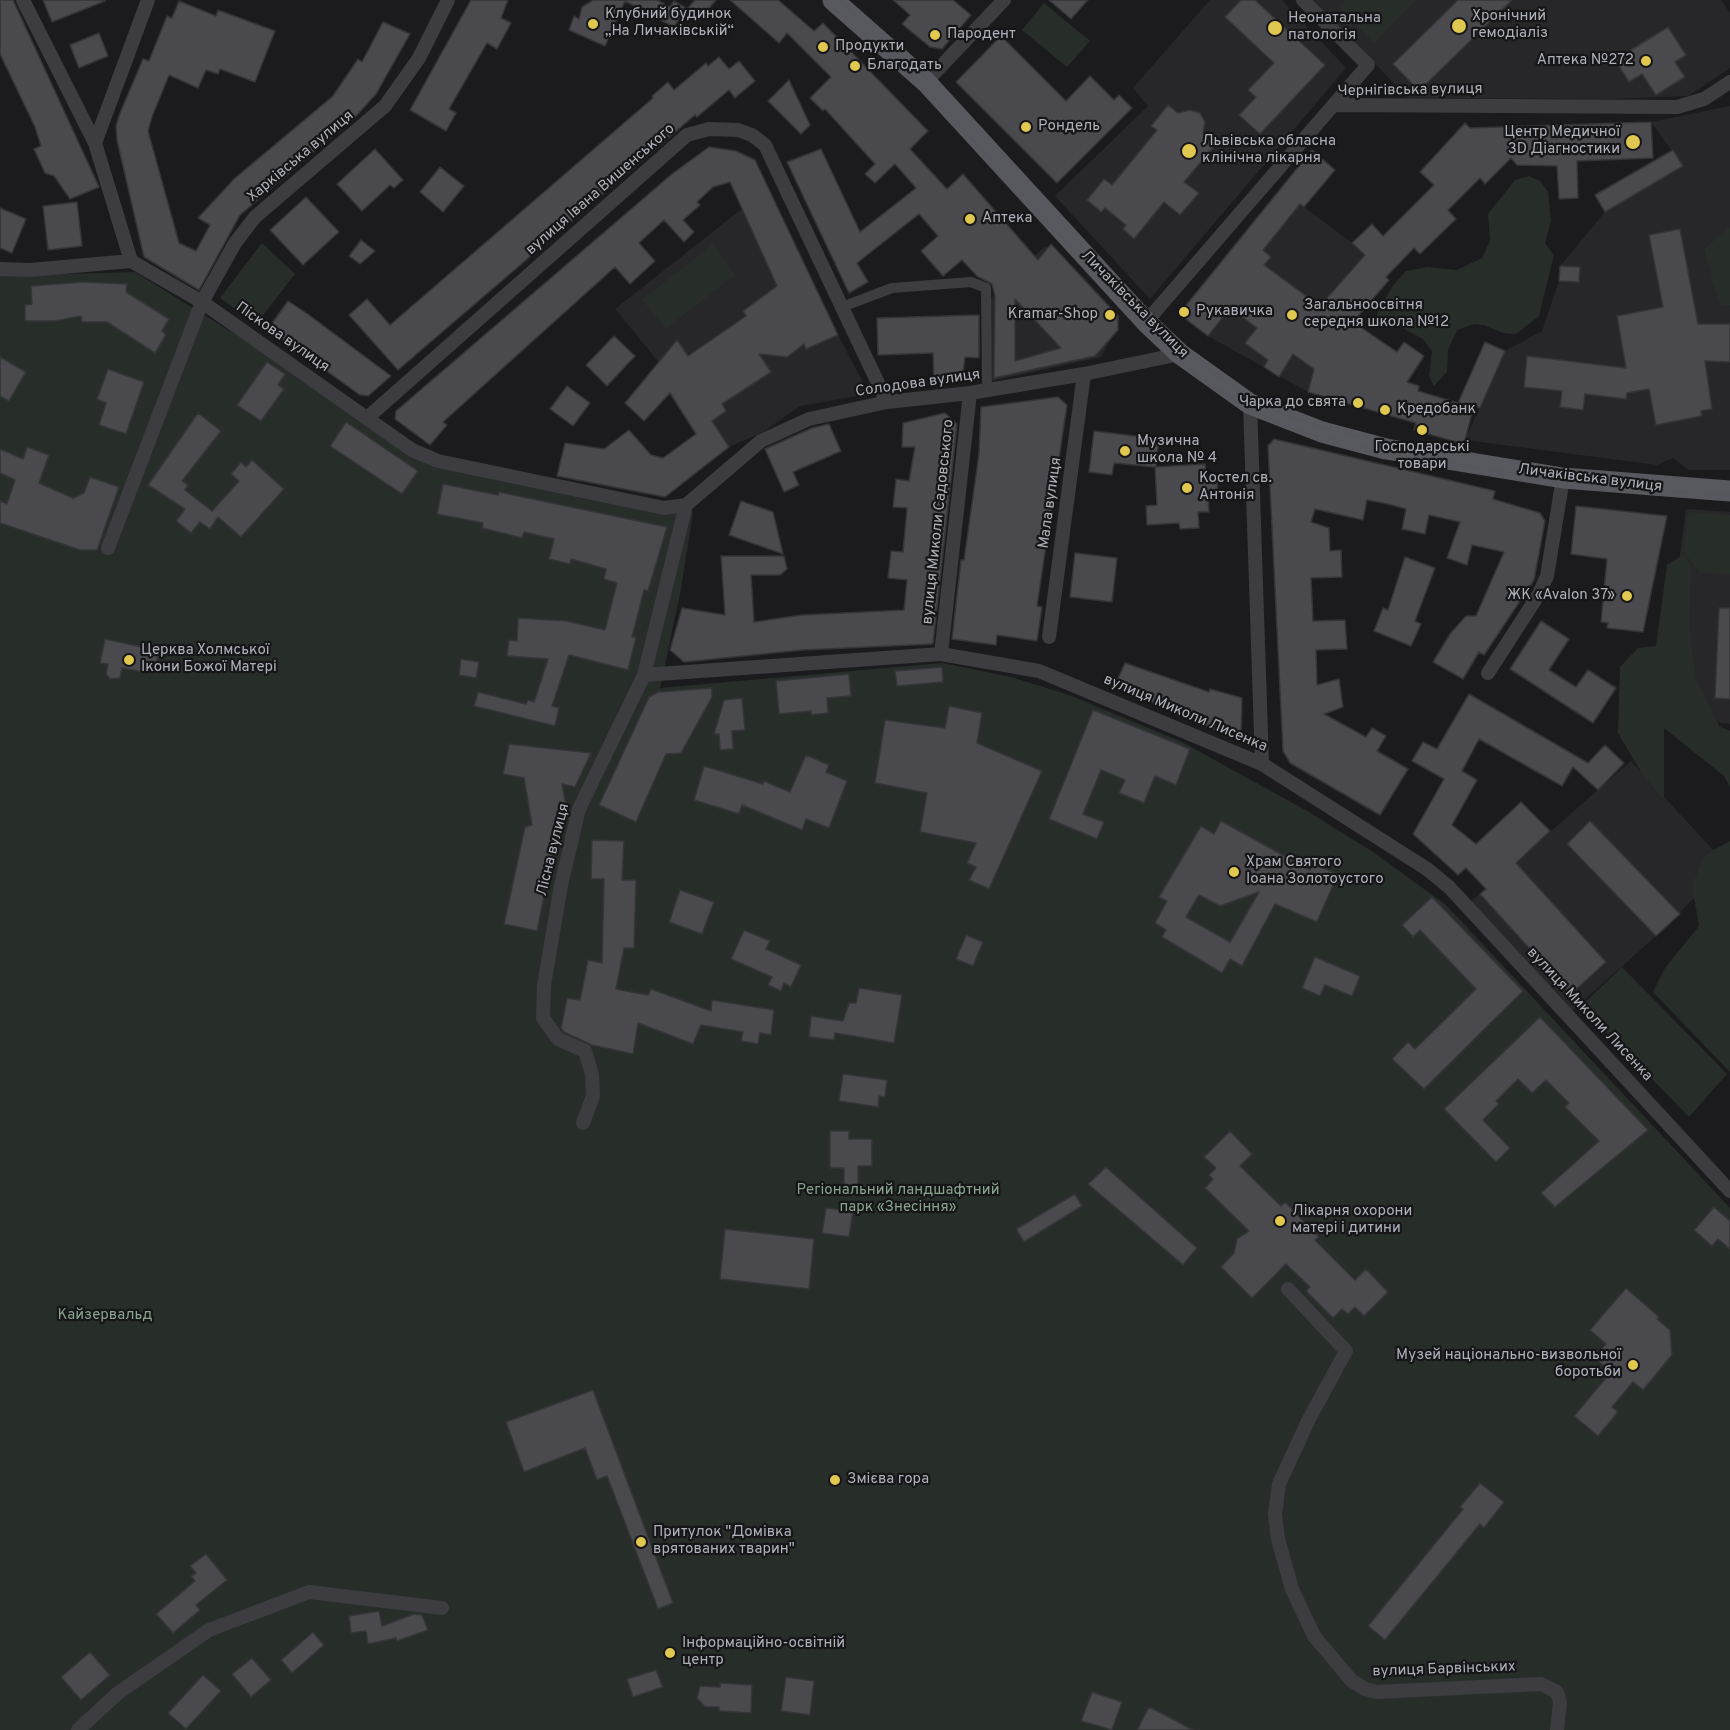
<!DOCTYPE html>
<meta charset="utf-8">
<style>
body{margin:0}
canvas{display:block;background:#1b1a1c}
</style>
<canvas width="1730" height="1730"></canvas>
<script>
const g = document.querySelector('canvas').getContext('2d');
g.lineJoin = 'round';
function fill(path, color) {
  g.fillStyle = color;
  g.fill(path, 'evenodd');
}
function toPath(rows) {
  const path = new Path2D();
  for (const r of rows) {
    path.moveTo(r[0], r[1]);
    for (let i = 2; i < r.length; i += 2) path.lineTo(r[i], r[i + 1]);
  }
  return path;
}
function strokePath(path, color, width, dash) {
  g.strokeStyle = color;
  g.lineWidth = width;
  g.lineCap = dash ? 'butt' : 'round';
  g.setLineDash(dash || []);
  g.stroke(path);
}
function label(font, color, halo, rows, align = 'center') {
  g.font = font + ' Overpass,sans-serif';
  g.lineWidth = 4.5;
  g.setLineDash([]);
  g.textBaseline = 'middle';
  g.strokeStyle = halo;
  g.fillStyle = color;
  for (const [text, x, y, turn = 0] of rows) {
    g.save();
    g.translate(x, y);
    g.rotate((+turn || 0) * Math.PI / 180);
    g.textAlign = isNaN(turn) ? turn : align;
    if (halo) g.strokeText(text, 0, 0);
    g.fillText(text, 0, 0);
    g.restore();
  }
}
const built = toPath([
 [1210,0,1282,0,1346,68,1150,299,1055,196,1148,106,1133,88],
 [1314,0,1721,0,1730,13,1730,68,1688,96,1612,99,1408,98],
 [1730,106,1730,470,1689,470,1673,458,1657,465,1465,440,1505,351,1542,331,1559,281,1560,266,1605,212,1683,166,1651,122],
 [1300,204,1352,243,1389,280,1314,369,1308,392,1208,336,1270,257,1263,250],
 [743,208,806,349,838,335,869,394,800,406,763,432,729,447,615,309],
 [1045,246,1119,325,1101,357,992,381,990,299],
 [1686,509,1730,512,1730,724,1658,715],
 [1631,761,1727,865,1656,936,1571,1012,1469,903]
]);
const green = toPath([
 [1346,0,1416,0,1374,43,1339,7],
 [1044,3,1090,41,1067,67,1022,30],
 [1529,176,1540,181,1548,192,1551,221,1545,243,1554,255,1539,316,1516,334,1503,333,1484,325,1474,324,1457,330,1448,350,1447,372,1434,386,1429,376,1432,351,1423,339,1398,326,1373,322,1392,287,1406,271,1427,267,1457,270,1482,258,1490,241,1488,214,1515,180],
 [1730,227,1730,305,1720,306,1704,249],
 [262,243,295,274,256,324,220,298],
 [713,244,735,275,666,328,642,300],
 [135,272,291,369,413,458,446,457,505,468,658,502,693,512,681,589,660,688,942,663,1011,677,1069,695,1182,742,1309,812,1373,852,1446,905,1730,1208,1730,1730,0,1730,0,276],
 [1688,512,1730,515,1730,574,1700,573,1683,551],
 [1683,555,1691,566,1689,624,1696,679,1719,726,1730,731,1730,787,1724,776,1664,728,1664,800,1643,775,1618,733,1620,667,1638,648,1656,646,1667,565],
 [1730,841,1730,1072,1653,992,1665,968,1699,926,1692,885,1705,855],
 [1622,967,1727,1074,1689,1117,1581,1006]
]);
const building = toPath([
 [0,0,13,0,99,187,70,199,54,176,45,173,34,149,41,146,35,127,0,54,0,0],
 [43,0,105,0,105,1,52,22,43,0],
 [471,0,508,0,501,18,511,23,497,49,487,43,449,109,456,113,446,131,410,110,471,0],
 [593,0,657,0,670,7,674,1,686,8,674,27,625,1,605,46,569,30,574,16,579,19,582,7,593,0],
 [695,0,716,0,699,20,687,9,695,0],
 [730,0,778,0,814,31,823,23,928,131,910,149,947,189,963,174,1038,260,1051,244,1118,316,1118,330,1095,356,994,378,995,296,992,284,977,276,962,260,943,276,921,251,938,236,919,214,857,263,868,282,849,293,787,162,821,149,860,232,916,188,895,164,875,183,865,174,875,164,825,109,823,111,810,98,831,77,787,33,779,43,730,0],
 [1015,299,1061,348,1015,361,1015,299],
 [893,0,953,0,971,15,942,49,930,47,902,24,910,15,893,0],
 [1049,0,1088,0,1071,19,1049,0],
 [1241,0,1255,0,1325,65,1260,134,1239,115,1256,97,1248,90,1274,63,1225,17,1241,0],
 [1458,0,1512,0,1419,91,1393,64,1458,0],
 [179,1,216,16,218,10,275,31,255,82,220,69,218,74,206,70,198,88,169,75,152,117,148,131,179,243,196,251,210,225,198,218,234,179,333,96,358,59,362,62,383,22,410,34,376,94,357,115,240,215,199,290,144,257,117,140,116,126,120,113,143,59,149,61,167,16,172,18,179,1],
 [1668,27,1686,55,1675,62,1685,77,1656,95,1642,74,1629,82,1615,60,1668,27],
 [99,33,108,56,79,68,70,45,99,33],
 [1001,36,1066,101,1090,76,1114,100,1119,95,1132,108,1057,183,956,82,1001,36],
 [719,57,729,69,739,61,755,81,735,98,729,90,697,117,695,115,398,370,349,315,367,299,390,325,653,98,652,96,668,82,674,90,706,63,708,66,719,57],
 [789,80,810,125,801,134,768,101,789,80],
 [1168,105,1178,113,1190,110,1200,113,1205,122,1203,133,1216,144,1184,182,1199,193,1180,215,1164,202,1134,239,1123,229,1126,225,1105,208,1101,212,1087,200,1104,179,1112,185,1157,130,1151,126,1168,105],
 [1651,122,1653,158,1577,161,1578,198,1559,199,1557,166,1517,165,1511,158,1485,184,1480,178,1448,210,1456,219,1420,254,1414,248,1386,277,1389,280,1353,322,1397,352,1404,342,1424,356,1407,382,1419,386,1418,391,1458,403,1485,342,1505,351,1480,408,1474,405,1464,444,1414,430,1416,423,1308,392,1314,369,1293,354,1279,377,1264,367,1268,360,1245,343,1257,328,1230,308,1208,336,1179,314,1312,150,1335,170,1304,207,1300,204,1263,250,1271,257,1264,265,1320,306,1365,255,1352,243,1372,224,1383,236,1434,185,1420,172,1465,123,1470,128,1651,122],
 [709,147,736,151,755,160,838,335,806,349,804,344,787,357,759,354,771,372,722,404,726,411,712,421,729,447,665,497,557,476,565,443,604,449,629,430,651,455,663,458,696,434,670,393,644,421,625,403,677,340,688,356,746,316,743,311,777,286,730,182,713,187,697,202,700,205,683,220,694,232,684,242,664,220,639,243,655,261,630,284,615,267,443,422,447,425,430,445,395,419,396,411,672,174,709,147],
 [375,149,403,180,394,188,390,185,362,211,337,184,375,149],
 [1673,150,1683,166,1605,212,1595,195,1673,150],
 [440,167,464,186,443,212,420,192,440,167],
 [306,197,339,232,303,265,270,230,306,197],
 [77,202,82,246,48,250,43,206,77,202],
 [0,208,26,219,12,253,0,248,0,208],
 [1680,229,1698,324,1730,324,1730,362,1705,361,1712,409,1701,411,1702,416,1656,425,1649,389,1627,393,1626,399,1585,394,1583,410,1560,407,1562,391,1524,387,1527,356,1626,368,1617,316,1663,307,1649,235,1680,229],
 [361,240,375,251,360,264,349,256,361,240],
 [1560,266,1580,267,1579,282,1559,281,1560,266],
 [83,282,127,284,126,292,169,319,162,331,166,335,155,353,107,322,82,322,81,316,55,321,25,321,25,305,32,304,31,286,83,282],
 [288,301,309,315,391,376,368,396,360,395,268,329,288,301],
 [979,315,979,358,965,357,962,381,934,384,933,353,878,355,877,318,979,315],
 [614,336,635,356,607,386,586,365,614,336],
 [0,357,26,372,9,401,0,396,0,357],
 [267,362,285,374,278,385,284,389,261,421,237,405,267,362],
 [108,369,144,382,126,434,99,425,106,403,97,399,108,369],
 [567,386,590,403,573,426,550,409,567,386],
 [1058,397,1067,405,1037,606,1042,607,1037,641,997,635,996,645,952,639,961,560,964,560,979,454,981,407,1058,397],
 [198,413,221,431,182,481,188,485,185,490,212,511,239,481,231,474,241,462,246,467,252,460,284,489,241,537,218,517,210,529,200,522,191,533,176,521,185,509,148,485,198,413],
 [945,413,957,424,933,644,803,650,684,662,670,650,682,608,725,615,721,556,784,556,787,569,780,575,751,575,754,622,802,615,904,610,907,580,888,578,891,551,903,552,907,508,893,507,896,479,909,481,915,447,902,447,903,423,945,413],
 [346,422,418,471,402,494,330,446,346,422],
 [829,424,841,451,793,472,799,485,784,492,765,449,812,428,829,424],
 [1094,431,1159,439,1156,467,1205,464,1206,478,1217,477,1218,498,1208,498,1209,512,1198,512,1199,528,1180,529,1179,523,1147,525,1146,506,1157,505,1155,467,1114,463,1112,475,1089,472,1094,431],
 [1274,439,1495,491,1493,499,1540,513,1545,521,1534,580,1484,655,1479,652,1463,679,1433,662,1450,634,1466,616,1476,616,1504,552,1472,545,1467,565,1447,558,1460,522,1429,515,1425,534,1402,529,1406,509,1388,504,1367,500,1363,520,1315,509,1311,522,1329,528,1330,551,1341,550,1342,577,1311,578,1313,621,1345,620,1347,649,1316,650,1317,685,1339,679,1343,707,1324,714,1366,737,1372,728,1386,736,1377,751,1408,769,1380,815,1290,763,1283,751,1268,446,1274,439],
 [27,447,49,455,39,483,73,498,84,493,90,477,119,487,97,550,80,550,0,523,0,501,7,504,15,480,0,473,0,449,23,459,27,447],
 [443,484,498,495,499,492,667,527,648,591,644,590,632,637,636,637,628,670,569,655,552,706,559,708,555,726,474,706,478,692,526,704,528,700,534,702,548,659,507,656,509,640,517,641,518,618,567,621,605,630,617,583,604,579,606,569,571,559,570,564,549,559,554,539,524,532,522,538,482,528,483,523,437,514,443,484],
 [741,501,773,512,783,554,729,535,741,501],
 [1576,506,1667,516,1643,632,1607,628,1608,623,1601,622,1607,559,1571,554,1576,506],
 [1075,553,1117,558,1112,602,1070,597,1075,553],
 [1405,557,1435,568,1415,621,1421,624,1411,646,1374,631,1383,608,1388,610,1405,557],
 [1719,608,1730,608,1730,699,1715,698,1719,608],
 [1541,621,1569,639,1549,670,1576,687,1588,670,1616,688,1593,723,1510,669,1541,621],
 [105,639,151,649,150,655,158,656,155,669,144,667,143,672,122,668,120,678,110,679,106,674,108,664,100,663,105,639],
 [461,659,479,662,476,678,459,675,461,659],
 [1125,663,1209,692,1210,689,1242,698,1241,739,1195,722,1115,685,1125,663],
 [942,667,943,682,897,686,895,671,942,667],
 [849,674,851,696,827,698,828,713,811,715,811,711,779,714,776,681,849,674],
 [712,688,712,697,681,753,666,754,636,822,599,805,649,697,658,692,712,688],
 [1469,694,1588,763,1605,745,1624,763,1598,790,1573,767,1562,786,1479,739,1462,771,1477,780,1452,825,1476,844,1521,802,1550,831,1516,863,1606,962,1571,994,1480,894,1486,889,1466,868,1458,875,1413,834,1444,779,1412,761,1423,742,1437,749,1469,694],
 [742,698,745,730,732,731,733,749,720,750,719,734,714,734,724,700,742,698],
 [949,706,982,713,977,743,1042,771,989,889,969,880,976,867,967,863,976,843,920,832,927,793,875,783,885,720,945,728,949,706],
 [1093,710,1190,749,1176,785,1155,776,1144,803,1119,793,1125,780,1101,770,1083,814,1104,822,1097,839,1049,819,1093,710],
 [509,744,591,753,575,787,562,784,567,811,561,812,537,931,504,924,525,827,532,825,524,778,503,774,509,744],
 [806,755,829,765,826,772,847,781,829,828,806,819,802,830,742,805,739,814,694,800,704,766,763,784,764,781,790,792,806,755],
 [1221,821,1310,870,1313,864,1338,874,1317,922,1275,904,1242,966,1230,959,1222,973,1162,937,1166,930,1155,923,1167,901,1159,897,1201,826,1214,834,1221,821],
 [1259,892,1230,942,1186,917,1199,895,1220,906,1259,892],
 [1590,821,1680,914,1656,936,1567,844,1590,821],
 [592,840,624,841,622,880,636,880,634,948,624,948,616,989,648,995,651,989,711,1011,712,1000,774,1010,771,1035,760,1033,758,1044,741,1041,743,1032,701,1025,693,1044,638,1023,633,1054,592,1045,564,1032,561,1028,567,998,580,1000,588,960,602,963,604,879,591,879,592,840],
 [680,890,714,902,702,934,669,922,680,890],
 [1432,897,1523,991,1424,1089,1392,1059,1408,1042,1415,1049,1476,989,1420,930,1413,937,1402,925,1432,897],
 [744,930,770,941,766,949,801,965,791,987,784,983,781,991,768,985,772,977,731,959,744,930],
 [966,935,983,942,973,966,956,959,966,935],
 [1315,957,1360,976,1352,996,1325,985,1320,996,1302,988,1315,957],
 [859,988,902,995,894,1043,835,1033,834,1040,809,1037,811,1016,843,1021,849,1003,856,1003,859,988],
 [1540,1017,1648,1130,1555,1207,1541,1193,1599,1141,1565,1107,1569,1103,1546,1080,1532,1093,1518,1079,1496,1101,1499,1104,1483,1120,1510,1148,1496,1162,1444,1109,1540,1017],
 [843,1074,887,1080,885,1097,879,1096,878,1107,839,1101,843,1074],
 [830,1131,849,1131,849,1139,872,1139,872,1166,858,1166,858,1185,844,1185,844,1168,830,1168,830,1131],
 [1230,1131,1252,1154,1240,1166,1281,1206,1285,1202,1319,1237,1315,1240,1355,1280,1366,1269,1388,1292,1364,1316,1355,1307,1348,1314,1342,1309,1333,1318,1306,1291,1310,1287,1286,1264,1252,1298,1221,1267,1234,1253,1237,1239,1249,1231,1205,1188,1213,1179,1209,1175,1216,1168,1204,1157,1230,1131],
 [1106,1167,1197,1248,1183,1265,1088,1184,1106,1167],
 [1075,1194,1082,1206,1024,1242,1016,1229,1075,1194],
 [1714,1207,1730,1221,1730,1249,1718,1239,1712,1246,1694,1230,1714,1207],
 [826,1208,853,1211,849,1237,822,1233,826,1208],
 [725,1229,814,1239,809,1289,720,1279,725,1229],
 [1626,1288,1659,1317,1657,1319,1670,1330,1672,1355,1643,1390,1633,1382,1612,1407,1618,1412,1598,1436,1574,1416,1611,1372,1594,1357,1606,1344,1590,1330,1626,1288],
 [593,1390,673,1603,658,1609,607,1476,597,1480,585,1448,524,1472,506,1422,593,1390],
 [1480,1483,1504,1502,1484,1528,1480,1524,1385,1640,1368,1626,1463,1509,1460,1507,1480,1483],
 [206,1554,227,1580,196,1605,200,1610,173,1633,156,1614,195,1581,191,1576,196,1573,190,1566,206,1554],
 [379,1611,382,1626,414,1614,422,1615,428,1630,397,1641,396,1638,368,1644,366,1631,351,1633,349,1616,379,1611],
 [313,1632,324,1645,292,1673,281,1660,313,1632],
 [90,1652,110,1675,81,1700,61,1677,90,1652],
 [252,1658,271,1680,251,1697,232,1674,252,1658],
 [656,1670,663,1687,633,1697,627,1679,656,1670],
 [203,1675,221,1691,186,1729,168,1713,203,1675],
 [786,1677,814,1681,810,1715,781,1711,786,1677],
 [720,1683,752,1685,751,1713,719,1711,719,1707,705,1707,697,1698,700,1686,720,1687,720,1683],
 [1092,1692,1122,1702,1112,1730,1081,1721,1092,1692],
 [1149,1707,1165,1715,1193,1730,1137,1730,1149,1707]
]);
const pedestrian = toPath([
 [842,307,892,288,971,282,986,288,987,390]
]);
const minor = toPath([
 [23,0,95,143,131,261,202,302,412,450,438,461,664,508,686,505],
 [926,82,1004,0],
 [1334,105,1677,107,1704,99,1730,82],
 [95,143,148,0],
 [0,269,30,270,131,261],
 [1146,322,1368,65,1303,0],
 [1250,404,1262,764],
 [367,418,687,135,709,129,738,130,752,135,765,145,887,402],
 [686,505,761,441,809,419,887,402,970,393,1084,374,1180,354],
 [108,548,202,302,235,243,255,217,385,106,419,58,448,0],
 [1049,637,1084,374],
 [941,654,970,393],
 [1488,673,1539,594,1547,576,1563,478],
 [644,675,941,654,1039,671,1262,764,1427,869,1449,887,1730,1191],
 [583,1123,593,1096,592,1074,585,1051,558,1039,543,1018,544,985,561,885,579,809,644,675,686,505],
 [1288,1289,1346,1351,1308,1421,1279,1484,1275,1514,1278,1539,1292,1589,1314,1636,1352,1681,1365,1689,1377,1692,1541,1684,1557,1692,1560,1702,1557,1730],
 [78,1730,118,1693,209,1630,309,1592,442,1608]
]);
const primary = toPath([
 [833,0,926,82,1146,322,1180,354,1250,404,1322,432,1386,449,1563,478,1730,491]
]);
const tram = toPath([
 [825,0,923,86,1131,313,1173,355,1210,385,1250,410,1299,431,1385,452,1562,482,1730,496],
 [839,0,932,84],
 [1065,227,1138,307,1212,372,1252,398,1284,414,1323,428,1382,443]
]);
const markers = [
 [593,24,6,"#dfc750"],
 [1459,26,8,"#dfc750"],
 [1275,28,8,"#dfc750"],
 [935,35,6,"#dfc750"],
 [823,47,6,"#dfc750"],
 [1646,61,6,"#dfc750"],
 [855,66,6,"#dfc750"],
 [1026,127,6,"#dfc750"],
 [1633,142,8,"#dfc750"],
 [1189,151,8,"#dfc750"],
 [970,219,6,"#dfc750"],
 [1184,312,6,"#dfc750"],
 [1110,315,6,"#dfc750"],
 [1292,315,6,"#dfc750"],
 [1358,403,6,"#dfc750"],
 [1385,410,6,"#dfc750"],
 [1422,430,6,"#dfc750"],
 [1125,451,6,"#dfc750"],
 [1187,488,6,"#dfc750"],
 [1627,596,6,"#dfc750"],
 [129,660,6,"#dfc750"],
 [1234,872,6,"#dfc750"],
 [1280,1221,6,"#dfc750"],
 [1633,1365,6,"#dfc750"],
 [835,1480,6,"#dfc750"],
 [641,1542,6,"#dfc750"],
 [670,1653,6,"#dfc750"]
];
const poiNames = [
 ["Клубний будинок",605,15],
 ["„На Личаківській“",605,32],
 ["Хронічний",1472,17],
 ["гемодіаліз",1472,34],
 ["Неонатальна",1288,19],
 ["патологія",1288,36],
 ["Пародент",947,35],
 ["Продукти",835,47],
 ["Аптека №272",1634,61,"right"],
 ["Благодать",867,66],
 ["Рондель",1038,127],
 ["Центр Медичної",1620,133,"right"],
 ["3D Діагностики",1620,150,"right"],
 ["Львівська обласна",1202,142],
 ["клінічна лікарня",1202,159],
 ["Аптека",982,219],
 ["Загальноосвітня",1304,306],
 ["середня школа №12",1304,323],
 ["Рукавичка",1196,312],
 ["Kramar-Shop",1098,315,"right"],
 ["Чарка до свята",1346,403,"right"],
 ["Кредобанк",1397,410],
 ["Музична",1137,442],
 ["школа № 4",1137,459],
 ["Господарські",1422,448,"center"],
 ["товари",1422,465,"center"],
 ["Костел св.",1199,479],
 ["Антонія",1199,496],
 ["ЖК «Avalon 37»",1615,596,"right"],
 ["Церква Холмської",141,651],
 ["Ікони Божої Матері",141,668],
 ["Храм Святого",1246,863],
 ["Іоана Золотоустого",1246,880],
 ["Лікарня охорони",1292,1212],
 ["матері і дитини",1292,1229],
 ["Музей національно-визвольної",1621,1356,"right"],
 ["боротьби",1621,1373,"right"],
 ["Змієва гора",847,1480],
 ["Притулок \"Домівка",653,1533],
 ["врятованих тварин\"",653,1550],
 ["Інформаційно-освітній",682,1644],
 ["центр",682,1661]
];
const streetNames = [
 ["Чернігівська вулиця",1410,91,-1],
 ["Харківська вулиця",301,157,-40],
 ["вулиця Івана Вишенського",601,190,-41],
 ["Личаківська вулиця",1134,305,45],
 ["Піскова вулиця",282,338,35],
 ["Солодова вулиця",918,384,-8],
 ["Личаківська вулиця",1590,479,7],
 ["Мала вулиця",1051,503,-82],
 ["вулиця Миколи Садовського",939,522,-84],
 ["вулиця Миколи Лисенка",1185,714,23],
 ["Лісна вулиця",554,850,-76],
 ["вулиця Миколи Лисенка",1589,1015,47],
 ["вулиця Барвінських",1444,1670,-2]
];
const parkNames = [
 ["Регіональний ландшафтний",898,1191],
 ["парк «Знесіння»",898,1208],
 ["Кайзервальд",105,1316]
];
fill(built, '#272629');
fill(green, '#272e29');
fill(building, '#4a4a4e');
strokePath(building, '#353438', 1.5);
strokePath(pedestrian, '#3c3c41', 10);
strokePath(minor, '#3c3c41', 14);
strokePath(primary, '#58585f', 21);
strokePath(tram, '#57575d', 1.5);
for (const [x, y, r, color] of markers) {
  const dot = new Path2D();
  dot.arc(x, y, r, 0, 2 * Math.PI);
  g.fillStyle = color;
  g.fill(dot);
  strokePath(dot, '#161517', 2);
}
label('15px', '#aeb0ba', '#161517', poiNames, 'left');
label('15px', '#aeb0ba', '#161517', streetNames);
label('15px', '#88a38e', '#161517', parkNames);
</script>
